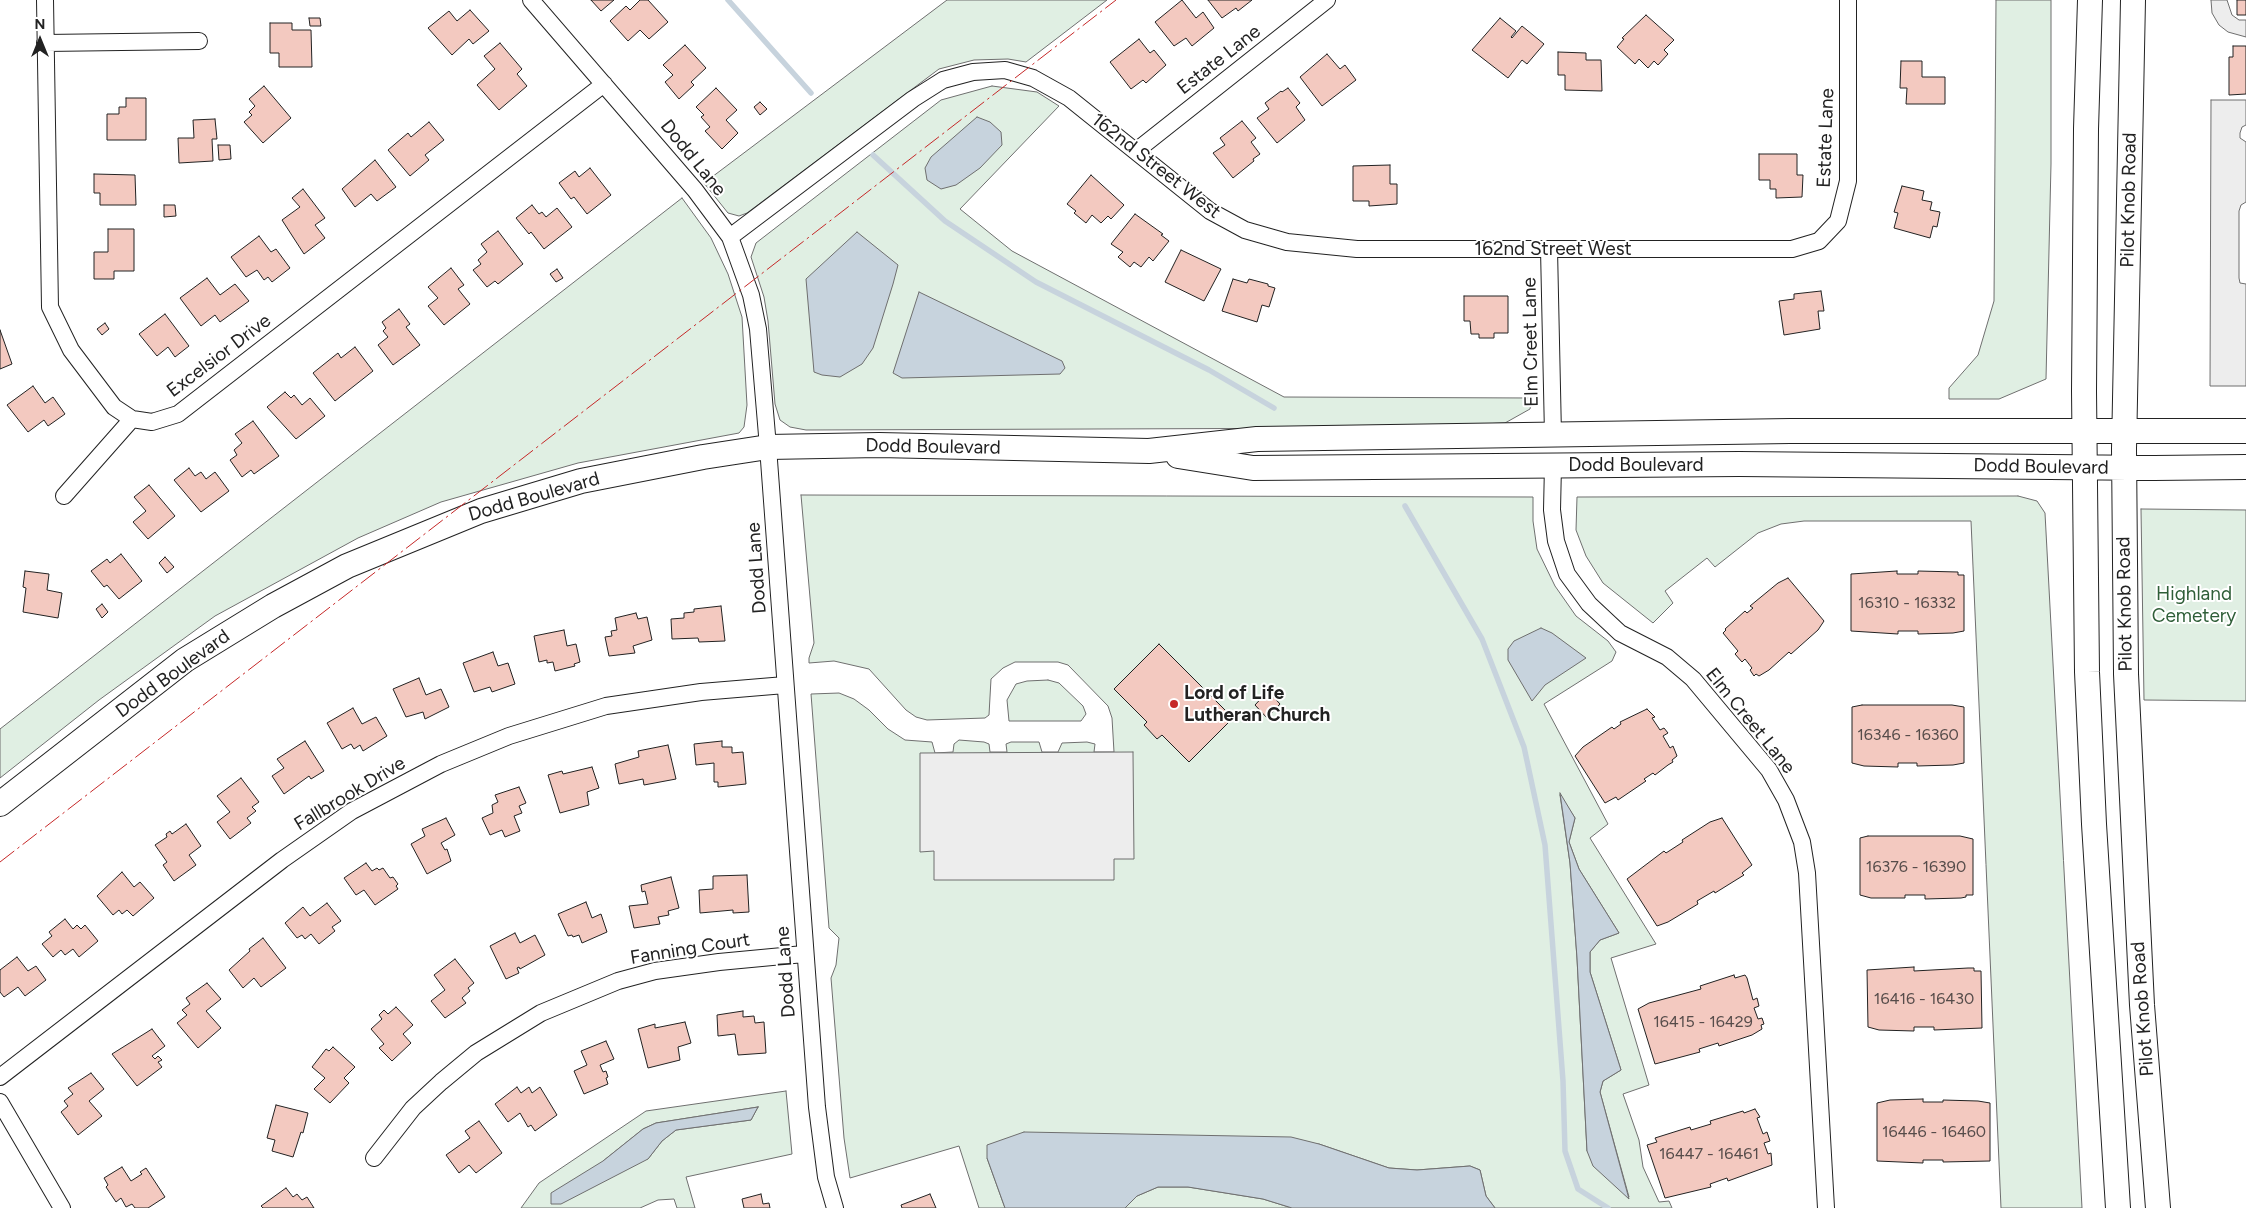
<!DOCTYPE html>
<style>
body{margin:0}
#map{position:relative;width:2246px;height:1208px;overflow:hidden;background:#fff;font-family:Figtree,sans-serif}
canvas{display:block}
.north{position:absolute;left:15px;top:15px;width:50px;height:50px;-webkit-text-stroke:4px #fff;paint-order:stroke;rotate:0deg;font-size:14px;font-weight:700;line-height:20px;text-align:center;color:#222}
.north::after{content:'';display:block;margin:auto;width:18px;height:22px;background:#222;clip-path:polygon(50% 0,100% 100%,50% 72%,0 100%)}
</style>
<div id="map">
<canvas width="2246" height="1208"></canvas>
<div class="north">N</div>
</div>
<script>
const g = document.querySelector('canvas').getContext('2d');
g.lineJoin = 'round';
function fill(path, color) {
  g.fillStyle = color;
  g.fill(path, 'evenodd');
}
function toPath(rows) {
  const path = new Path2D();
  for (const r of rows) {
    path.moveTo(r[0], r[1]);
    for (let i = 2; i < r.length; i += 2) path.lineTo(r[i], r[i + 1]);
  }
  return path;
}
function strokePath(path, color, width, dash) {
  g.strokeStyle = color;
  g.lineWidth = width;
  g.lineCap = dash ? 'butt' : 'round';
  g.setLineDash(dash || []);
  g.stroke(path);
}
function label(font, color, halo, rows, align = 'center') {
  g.font = font + ' Figtree,sans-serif';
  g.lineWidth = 4;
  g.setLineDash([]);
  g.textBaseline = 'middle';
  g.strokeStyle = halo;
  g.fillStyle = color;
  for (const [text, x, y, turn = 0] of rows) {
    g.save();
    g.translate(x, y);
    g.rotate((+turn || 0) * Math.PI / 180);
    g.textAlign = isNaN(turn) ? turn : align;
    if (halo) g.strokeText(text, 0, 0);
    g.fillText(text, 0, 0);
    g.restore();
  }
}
const green = toPath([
 [947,0,1107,0,1026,62,1008,59,974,60,939,69,747,213,739,216,728,213,704,183,947,0],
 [1996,0,2051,0,2051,164,2046,379,1999,399,1949,399,1949,388,1978,355,1994,301,1996,0],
 [992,86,1037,92,1059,106,960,209,1012,251,1284,397,1532,398,1530,409,1505,423,1380,428,806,430,790,427,780,420,775,404,768,321,764,297,751,257,756,243,941,100,992,86],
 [682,198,711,238,728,274,742,317,747,405,744,427,739,433,578,463,441,502,358,538,215,616,99,700,0,778,0,729,682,198],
 [801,495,1533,497,1533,521,1537,549,1555,586,1576,616,1608,641,1616,652,1612,661,1544,704,1608,824,1590,838,1656,944,1611,958,1649,1085,1623,1094,1639,1140,1643,1167,1659,1202,1669,1201,1672,1208,1495,1208,1486,1196,1480,1170,1470,1166,1417,1170,1389,1168,1319,1144,987,1158,1005,1208,979,1208,959,1146,850,1178,844,1138,831,978,836,965,839,938,829,928,811,694,839,693,854,699,869,710,888,729,905,740,932,742,935,753,953,752,954,744,959,740,984,742,989,744,990,752,1007,752,1006,744,1011,742,1039,742,1042,752,1058,752,1062,743,1087,742,1095,744,1094,752,1114,752,1112,718,1108,706,1068,665,1058,662,1015,662,1003,668,991,679,989,715,985,718,927,720,916,717,906,710,869,669,834,661,809,663,809,658,814,643,801,495],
 [1560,795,1575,818,1569,842,1579,869,1619,933,1600,940,1590,952,1590,972,1621,1070,1603,1081,1600,1092,1629,1197,1587,1151,1577,958,1570,863,1560,795],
 [2018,496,2037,501,2045,513,2082,1208,2001,1208,1971,521,1804,521,1781,524,1758,533,1715,567,1707,558,1665,591,1673,603,1653,623,1603,583,1586,556,1576,530,1577,497,2018,496],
 [2141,509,2246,510,2246,701,2144,700,2141,509],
 [1048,680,1059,683,1083,706,1086,714,1081,721,1009,721,1007,700,1016,684,1027,681,1048,680],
 [786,1091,792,1154,686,1177,695,1208,677,1208,674,1199,658,1200,640,1208,521,1208,539,1183,646,1111,786,1091],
 [758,1107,751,1120,676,1130,662,1141,648,1159,603,1161,643,1129,656,1123,758,1107],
 [1158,1187,1188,1187,1263,1199,1292,1208,1125,1208,1137,1196,1158,1187]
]);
const parking = toPath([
 [2211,0,2227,0,2232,15,2239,20,2246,20,2246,37,2228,32,2219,25,2212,13,2211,0],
 [2211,100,2246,100,2246,125,2242,127,2240,133,2240,138,2246,142,2246,202,2241,205,2239,211,2239,278,2240,283,2246,284,2246,386,2210,386,2211,100],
 [1133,752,1134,859,1114,859,1114,880,934,880,934,851,920,852,920,753,1133,752]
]);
const water = toPath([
 [977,117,990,122,1001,132,1002,145,980,168,956,185,941,189,927,180,925,168,931,157,977,117],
 [857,232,898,265,893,284,873,348,862,364,840,377,822,375,814,372,806,279,857,232],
 [919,292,1062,361,1065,368,1060,374,902,378,893,373,919,292],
 [1541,628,1552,633,1586,658,1545,685,1532,701,1508,660,1508,649,1514,641,1541,628],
 [1560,793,1575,818,1569,842,1579,869,1619,933,1600,940,1590,952,1590,972,1621,1070,1603,1081,1600,1092,1629,1199,1593,1166,1587,1151,1577,958,1570,863,1560,793],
 [758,1107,751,1120,676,1130,662,1141,648,1159,561,1204,551,1204,551,1193,603,1161,643,1129,656,1123,758,1107],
 [1024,1132,1291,1137,1319,1144,1389,1168,1417,1170,1470,1166,1480,1170,1486,1196,1495,1208,1292,1208,1263,1199,1188,1187,1158,1187,1137,1196,1125,1208,1005,1208,987,1158,987,1145,1024,1132]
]);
const stream = toPath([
 [728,0,811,93],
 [873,155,945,221,1036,282,1209,370,1274,408],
 [1405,506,1482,639,1524,747,1545,845,1563,1081,1565,1151,1578,1189,1608,1208]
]);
const building = toPath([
 [591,0,614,0,601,11,591,0],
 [640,0,648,0,668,22,649,39,640,30,628,41,610,21,626,6,630,10,640,0],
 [1182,0,1196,18,1203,12,1214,28,1192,46,1186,38,1174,46,1155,22,1182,0],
 [1208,0,1252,0,1238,11,1236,8,1222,18,1208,0],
 [2237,0,2246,0,2246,15,2237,15,2237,0],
 [470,10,489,31,473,44,469,39,452,55,428,28,449,11,457,21,470,10],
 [1646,15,1674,40,1664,50,1668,54,1658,65,1654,61,1648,68,1639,59,1635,64,1617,47,1624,39,1622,38,1646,15],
 [309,18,320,18,321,26,310,26,309,18],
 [1500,18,1516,31,1511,37,1512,38,1522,26,1544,44,1527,64,1522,60,1508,78,1472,50,1500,18],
 [270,23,292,23,292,30,311,30,312,67,279,67,279,53,270,53,270,23],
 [1139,39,1150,53,1154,50,1166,65,1146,83,1143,80,1131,89,1110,62,1139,39],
 [500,43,522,69,517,74,527,86,499,110,477,85,495,69,484,56,500,43],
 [685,45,706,68,691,82,694,85,679,99,665,82,673,75,663,65,685,45],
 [2233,46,2246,46,2246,94,2229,95,2229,57,2233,57,2233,46],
 [1558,52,1586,53,1586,60,1601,60,1602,91,1565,90,1565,75,1558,75,1558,52],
 [1327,54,1340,69,1345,65,1356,80,1322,106,1300,77,1327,54],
 [1901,61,1922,61,1922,77,1945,77,1945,104,1906,104,1907,88,1900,88,1901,61],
 [264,86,291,118,263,143,244,122,252,115,249,112,255,106,249,99,264,86],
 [716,88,737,110,726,120,738,133,722,149,705,131,710,127,701,117,704,115,696,107,716,88],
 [1288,88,1300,103,1296,107,1305,120,1277,143,1257,118,1269,109,1265,103,1281,91,1282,92,1288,88],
 [126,98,146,98,146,140,107,140,107,114,119,114,119,107,126,107,126,98],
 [760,102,767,109,760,115,754,107,760,102],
 [215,119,217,139,212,139,213,161,179,163,178,138,194,138,193,120,215,119],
 [1242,121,1256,138,1251,142,1260,154,1253,159,1254,161,1233,178,1213,153,1225,145,1220,138,1242,121],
 [429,122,444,140,425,155,429,160,410,176,388,150,408,133,411,137,429,122],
 [218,145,230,145,231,159,219,160,218,145],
 [1759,154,1797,154,1797,175,1803,175,1802,197,1776,198,1776,189,1770,189,1770,180,1759,180,1759,154],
 [375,160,396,187,377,201,371,194,355,207,342,189,375,160],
 [1390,165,1390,184,1397,184,1397,204,1369,206,1369,201,1353,201,1353,166,1390,165],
 [590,168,611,195,587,214,574,197,571,199,559,183,575,171,579,177,590,168],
 [94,174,135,175,136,205,100,205,100,193,94,193,94,174],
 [1091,175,1124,205,1111,219,1108,216,1101,223,1092,215,1086,223,1074,213,1076,211,1067,204,1091,175],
 [1902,186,1924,191,1922,200,1932,202,1930,210,1940,212,1937,227,1933,226,1930,238,1894,228,1898,213,1894,212,1902,186],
 [303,189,325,218,315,225,325,238,304,254,282,220,300,207,292,198,303,189],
 [164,205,175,205,176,216,164,217,164,205],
 [532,205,539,214,542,212,546,217,557,208,572,227,544,249,531,232,529,234,516,218,532,205],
 [1135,214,1163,234,1161,235,1169,241,1153,261,1149,257,1141,267,1134,262,1130,267,1118,257,1123,252,1111,244,1135,214],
 [108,229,134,229,134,271,114,271,114,279,94,279,94,252,108,252,108,229],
 [498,231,523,264,498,284,495,281,487,287,473,270,481,264,478,260,487,252,481,244,498,231],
 [259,236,271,252,276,249,290,268,272,282,268,277,264,280,257,270,246,277,231,257,259,236],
 [1181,250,1221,269,1204,301,1165,282,1181,250],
 [451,268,464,285,458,289,470,304,444,325,428,306,438,298,428,287,451,268],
 [557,269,563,278,556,282,550,274,557,269],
 [207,278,220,295,235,284,249,301,220,322,215,315,201,326,180,298,207,278],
 [1233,279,1247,283,1249,279,1268,284,1268,286,1275,288,1269,307,1262,305,1257,322,1222,311,1233,279],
 [1821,291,1824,311,1818,311,1820,329,1784,335,1779,301,1794,299,1794,294,1821,291],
 [1464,296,1508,296,1508,333,1494,333,1494,338,1479,338,1479,334,1471,334,1470,321,1464,321,1464,296],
 [399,309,410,324,406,327,420,345,393,365,378,345,388,337,383,331,386,328,382,322,399,309],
 [165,314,189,346,175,357,168,347,157,356,139,334,165,314],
 [105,323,109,329,102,335,97,329,105,323],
 [0,330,12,364,0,369,0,330],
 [355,347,373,371,335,401,313,373,338,353,341,358,355,347],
 [33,386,45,403,53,397,65,414,48,426,44,420,28,432,7,405,33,386],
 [285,392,291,398,294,395,302,405,310,398,325,416,296,439,267,407,285,392],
 [253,421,279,456,254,474,251,470,242,477,230,460,237,455,234,450,242,443,235,434,253,421],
 [189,468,195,476,201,472,206,479,215,472,229,491,201,512,174,480,189,468],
 [149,485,175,516,148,539,133,522,146,511,134,497,149,485],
 [121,554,142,581,119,599,107,585,104,587,91,571,107,559,110,563,121,554],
 [165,557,174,567,167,573,159,563,165,557],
 [25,571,49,574,47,590,62,593,58,618,23,612,26,588,23,587,25,571],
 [1897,571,1897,574,1918,574,1918,571,1958,572,1958,575,1964,575,1964,631,1953,633,1918,634,1918,631,1898,631,1898,634,1851,631,1851,574,1897,571],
 [1788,578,1824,621,1818,630,1791,654,1789,652,1769,670,1759,676,1756,674,1754,676,1750,670,1752,668,1745,659,1742,662,1735,654,1738,651,1723,633,1726,630,1725,629,1745,611,1747,613,1753,608,1750,606,1778,583,1788,578],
 [102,604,108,612,102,618,96,609,102,604],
 [721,606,725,641,699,642,698,638,672,639,671,619,684,618,684,613,694,612,694,609,721,606],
 [636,613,638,619,647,617,652,640,633,646,635,653,609,656,605,637,612,636,611,631,617,630,615,618,636,613],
 [564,630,567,646,576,644,580,662,574,664,575,666,555,671,553,662,547,663,547,660,539,662,534,636,564,630],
 [1159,644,1233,718,1189,762,1162,735,1157,739,1144,725,1147,722,1114,689,1159,644],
 [493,652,498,666,508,663,515,684,492,692,490,687,474,692,463,663,493,652],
 [419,678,426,695,441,689,449,707,425,719,423,712,406,717,393,689,419,678],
 [1268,691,1280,704,1267,718,1255,705,1268,691],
 [1862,705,1952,705,1964,707,1964,763,1953,765,1917,766,1917,763,1898,763,1898,767,1864,766,1852,763,1852,707,1862,705],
 [353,708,362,724,376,717,387,736,363,751,360,745,354,749,351,744,342,749,327,723,353,708],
 [1647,709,1655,717,1652,718,1660,730,1664,728,1668,733,1663,736,1670,748,1673,746,1677,756,1672,760,1673,762,1668,765,1655,775,1653,773,1644,779,1646,781,1618,800,1616,797,1605,803,1575,756,1583,747,1612,727,1614,729,1621,724,1620,722,1647,709],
 [305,741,324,771,311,779,309,776,284,794,272,776,284,768,277,759,305,741],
 [722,741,722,747,732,747,732,753,743,752,746,784,718,787,718,782,714,782,714,763,696,765,694,744,722,741],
 [668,745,676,779,644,785,643,779,619,784,615,764,639,757,638,751,668,745],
 [592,767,599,788,587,792,589,805,560,813,548,775,562,771,563,774,592,767],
 [241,778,259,802,252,807,256,811,247,818,251,823,230,839,217,822,230,812,217,796,241,778],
 [519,787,526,803,519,806,522,813,514,816,520,831,505,837,502,830,490,835,482,818,493,813,492,805,498,802,495,795,519,787],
 [446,818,455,835,441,843,445,850,447,849,451,861,427,874,411,844,425,836,422,829,446,818],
 [1722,818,1752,865,1742,873,1744,875,1715,893,1714,891,1697,901,1698,904,1668,922,1657,926,1627,879,1664,851,1666,853,1683,842,1682,840,1710,822,1722,818],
 [186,824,201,846,189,855,196,865,174,881,163,865,167,862,155,845,167,837,166,834,170,831,172,834,186,824],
 [1868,836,1960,836,1973,839,1973,895,1966,895,1966,897,1961,898,1925,899,1925,895,1905,895,1905,898,1871,898,1860,895,1860,838,1868,836],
 [366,863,372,871,377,868,379,870,383,868,390,878,393,877,398,884,396,886,398,889,375,905,364,890,356,895,344,878,366,863],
 [122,872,134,887,140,882,154,898,133,916,127,910,122,914,119,910,113,915,97,896,122,872],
 [747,875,749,912,733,913,733,910,700,913,699,890,713,889,713,876,747,875],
 [671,877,679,908,668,911,669,915,658,917,660,924,634,928,629,906,648,904,645,891,642,892,641,885,671,877],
 [586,902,592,918,601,914,607,932,582,943,579,935,573,937,572,935,568,936,558,914,586,902],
 [327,903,341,921,332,927,335,931,319,944,311,934,305,939,302,935,297,938,285,923,303,907,310,916,327,903],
 [65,919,73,929,77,925,81,929,85,925,98,941,79,957,73,949,65,955,61,950,53,957,42,944,52,936,49,932,65,919],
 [515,933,520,943,535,935,545,955,520,969,519,967,517,968,519,973,506,979,490,946,515,933],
 [263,938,286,968,261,987,254,978,243,988,229,970,250,951,249,949,263,938],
 [17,957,28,971,36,966,46,980,25,996,18,987,4,997,0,992,0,970,17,957],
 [455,959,474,983,468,988,470,991,462,998,466,1003,445,1018,431,1001,445,990,434,975,455,959],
 [1914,967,1914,971,1968,968,1974,968,1974,971,1981,971,1982,1028,1934,1030,1934,1027,1914,1027,1914,1031,1879,1030,1868,1027,1867,970,1914,967],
 [1734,975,1735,978,1745,975,1747,978,1753,1000,1757,998,1759,1006,1754,1008,1758,1019,1762,1018,1764,1024,1761,1025,1762,1029,1752,1035,1719,1046,1718,1043,1699,1049,1700,1052,1655,1064,1638,1009,1649,1003,1701,989,1700,986,1734,975],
 [207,983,221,999,206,1011,221,1028,198,1048,177,1023,187,1015,182,1010,190,1004,186,998,207,983],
 [396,1007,413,1025,403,1034,411,1043,392,1061,379,1048,384,1044,371,1029,382,1019,379,1015,384,1010,388,1014,396,1007],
 [743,1011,743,1017,754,1016,755,1023,764,1022,766,1053,738,1055,735,1034,718,1036,717,1015,743,1011],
 [685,1022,691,1043,678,1047,680,1060,648,1068,638,1029,655,1024,655,1028,685,1022],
 [152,1029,165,1046,152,1056,155,1059,158,1056,162,1060,158,1062,162,1067,137,1086,112,1054,152,1029],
 [606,1041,614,1059,600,1065,603,1072,606,1071,608,1077,606,1078,608,1084,584,1094,574,1071,587,1065,581,1051,606,1041],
 [333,1047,355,1067,344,1078,349,1083,330,1103,314,1089,325,1078,312,1067,326,1049,329,1051,333,1047],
 [91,1073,104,1089,89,1101,102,1116,78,1135,61,1112,68,1106,64,1101,73,1094,68,1088,91,1073],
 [517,1087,521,1093,529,1087,532,1093,540,1087,557,1115,535,1131,531,1125,528,1127,520,1113,508,1122,495,1104,517,1087],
 [1923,1099,1923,1102,1943,1102,1943,1100,1978,1101,1990,1103,1990,1161,1943,1162,1943,1160,1923,1160,1923,1163,1877,1161,1877,1103,1890,1100,1923,1099],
 [276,1105,308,1113,303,1133,301,1132,293,1157,272,1151,275,1140,267,1138,276,1105],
 [1755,1109,1760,1117,1757,1118,1763,1134,1767,1132,1770,1141,1764,1143,1768,1154,1771,1153,1772,1165,1728,1181,1727,1178,1710,1184,1711,1187,1665,1198,1647,1145,1657,1142,1655,1138,1690,1127,1691,1130,1711,1124,1710,1121,1743,1111,1744,1113,1755,1109],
 [479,1121,502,1153,476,1173,469,1165,459,1173,446,1155,470,1138,465,1131,479,1121],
 [122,1167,131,1181,142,1174,140,1172,146,1168,165,1197,148,1208,135,1208,132,1204,126,1207,121,1198,116,1202,106,1187,108,1185,104,1178,122,1167],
 [286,1188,293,1197,297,1194,302,1200,307,1197,314,1208,263,1208,261,1206,286,1188],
 [761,1194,763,1204,769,1203,770,1208,744,1208,742,1199,761,1194],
 [930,1194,936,1208,902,1208,901,1205,930,1194]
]);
const street = toPath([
 [45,0,50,307,71,350,114,407,132,419,152,422,178,414,604,84],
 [531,0,695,190,730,237,751,295,758,329,768,447,817,1107,826,1177,835,1208],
 [45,43,199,41],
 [1136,151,1327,0],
 [730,237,913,99,943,80,973,72,1005,70,1033,78,1069,98,1210,211,1245,230,1287,242,1357,249,1792,249,1819,241,1838,221,1848,181,1848,0],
 [1549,249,1553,435],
 [1553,465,1552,510,1556,541,1567,574,1589,604,1620,633,1667,657,1693,679,1769,770,1786,800,1802,842,1807,873,1826,1208],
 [64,496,132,419],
 [0,1077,282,860,352,811,441,764,509,736,606,706,701,692,785,685],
 [0,1102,62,1208],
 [374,1158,413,1108,441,1082,476,1053,541,1013,618,981,655,971,719,962,804,954]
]);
const secondary = toPath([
 [2090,0,2086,129,2084,391,2087,672,2094,824,2118,1208],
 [2133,0,2124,449,2126,674,2142,1005,2158,1208],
 [1178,456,1253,468,1739,464,2154,468,2246,467],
 [0,804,185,660,273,606,347,566,481,511,581,481,703,457,768,447,879,445,1149,451,1257,439,1790,431,2246,431]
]);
const power = toPath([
 [0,862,1116,0]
]);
const markers = [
 [1174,704,5,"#c62828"]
];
const numberNames = [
 ["16310 - 16332",1907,603],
 ["16346 - 16360",1908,735],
 ["16376 - 16390",1916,867],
 ["16416 - 16430",1924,999],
 ["16415 - 16429",1703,1022],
 ["16446 - 16460",1934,1132],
 ["16447 - 16461",1709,1154]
];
const streetNames = [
 ["Estate Lane",1219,60,-38],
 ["Estate Lane",1826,138,-88],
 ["Dodd Lane",693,158,51],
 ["162nd Street West",1156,166,38],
 ["Pilot Knob Road",2129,200,-89],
 ["162nd Street West",1553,249],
 ["Elm Creet Lane",1531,342,-91],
 ["Excelsior Drive",219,356,-37],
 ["Dodd Boulevard",933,447,1],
 ["Dodd Boulevard",1636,465],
 ["Dodd Boulevard",2041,467,1],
 ["Dodd Boulevard",534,497,-16],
 ["Dodd Lane",757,568,-94],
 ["Pilot Knob Road",2125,604,-91],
 ["Dodd Boulevard",173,674,-36],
 ["Elm Creet Lane",1750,721,51],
 ["Fallbrook Drive",350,794,-31],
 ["Fanning Court",690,949,-9],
 ["Dodd Lane",786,972,-94],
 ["Pilot Knob Road",2143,1009,-94]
];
const parkNames = [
 ["Highland",2194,594],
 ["Cemetery",2194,616]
];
const poiNames = [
 ["Lord of Life",1184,693],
 ["Lutheran Church",1184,715]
];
fill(green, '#e0efe3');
strokePath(green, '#6f6f6f', 1);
fill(parking, '#ededed');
strokePath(parking, '#6f6f6f', 1);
fill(water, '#c7d3dd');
strokePath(water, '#6f6f6f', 1);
strokePath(stream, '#c7d3dd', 5.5);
fill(building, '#f3c9c0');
strokePath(building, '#222', 1);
strokePath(street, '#222', 18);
strokePath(secondary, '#222', 26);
strokePath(street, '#fff', 16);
strokePath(secondary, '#fff', 24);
strokePath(power, '#c62828', 1, [18, 4, 2.5, 4]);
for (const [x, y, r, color] of markers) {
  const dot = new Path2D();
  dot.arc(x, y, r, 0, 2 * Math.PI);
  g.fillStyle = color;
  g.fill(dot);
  strokePath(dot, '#fff', 2);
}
label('16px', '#564c4a', null, numberNames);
label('19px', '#222', '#fff', streetNames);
label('19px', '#2f5e38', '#fff', parkNames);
label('bold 19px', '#222', '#fff', poiNames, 'left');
</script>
